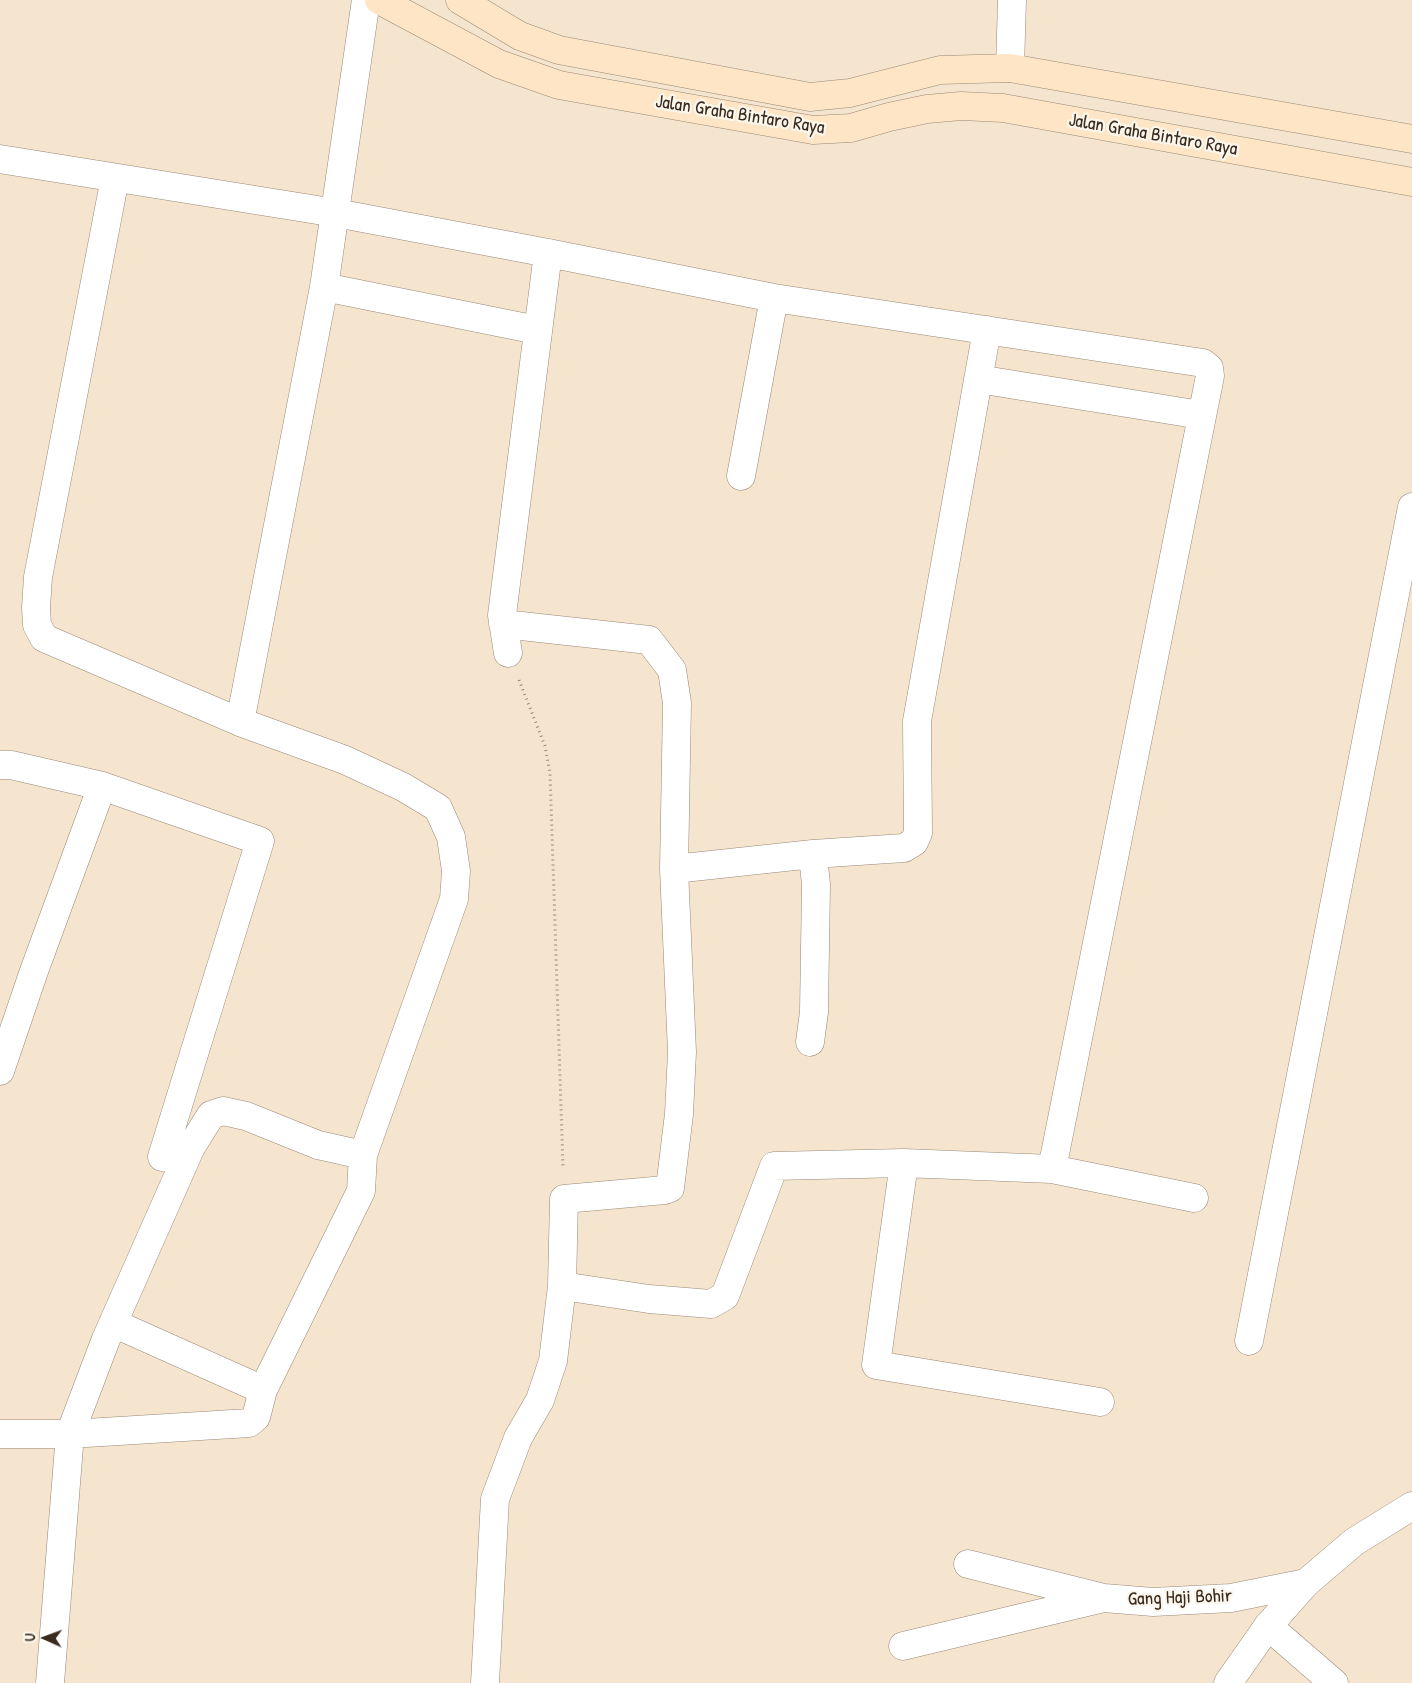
<!DOCTYPE html>
<style>
body{margin:0}
#map{position:relative;width:1412px;height:1683px;overflow:hidden;background:#f6e5ce;font-family:"Patrick Hand",sans-serif}
canvas{display:block}
.north{position:absolute;left:20px;top:1613px;width:50px;height:50px;-webkit-text-stroke:4px #fbf7ec;paint-order:stroke;rotate:272deg;font-size:14px;font-weight:700;line-height:20px;text-align:center;color:#3b2a1e}
.north::after{content:'';display:block;margin:auto;width:18px;height:22px;background:#3b2a1e;clip-path:polygon(50% 0,100% 100%,50% 72%,0 100%)}
</style>
<div id="map">
<canvas width="1412" height="1683"></canvas>
<div class="north">U</div>
</div>
<script>
const g = document.querySelector('canvas').getContext('2d');
g.lineJoin = 'round';
function toPath(rows) {
  const path = new Path2D();
  for (const r of rows) {
    path.moveTo(r[0], r[1]);
    for (let i = 2; i < r.length; i += 2) path.lineTo(r[i], r[i + 1]);
  }
  return path;
}
function strokePath(path, color, width, dash) {
  g.strokeStyle = color;
  g.lineWidth = width;
  g.lineCap = dash ? 'butt' : 'round';
  g.setLineDash(dash || []);
  g.stroke(path);
}
function label(font, color, halo, rows, align = 'center') {
  g.font = font + ' "Patrick Hand",sans-serif';
  g.lineWidth = 4.5;
  g.setLineDash([]);
  g.textBaseline = 'middle';
  g.strokeStyle = halo;
  g.fillStyle = color;
  for (const [text, x, y, turn = 0] of rows) {
    g.save();
    g.translate(x, y);
    g.rotate((+turn || 0) * Math.PI / 180);
    g.textAlign = isNaN(turn) ? turn : align;
    if (halo) g.strokeText(text, 0, 0);
    g.fillText(text, 0, 0);
    g.restore();
  }
}
const path = toPath([
 [519,680,545,746,550,773,563,1168]
]);
const minor = toPath([
 [1010,68,1012,0],
 [0,159,336,213,548,253,774,298,1203,363,1209,368,1210,376,1052,1169],
 [115,178,38,577,36,608,37,625,44,638,240,722,324,287,366,0],
 [324,287,537,330],
 [978,379,1201,415],
 [741,476,774,298],
 [508,653,502,615,548,253],
 [0,765,11,765,102,786,260,841,162,1157],
 [674,869,813,854],
 [810,1042,814,1012,816,885,813,854,904,848,914,842,918,833,917,721,987,330],
 [0,1071,34,971,102,786],
 [904,1163,876,1365,1100,1402],
 [562,1286,649,1299,711,1304,725,1296,774,1166,904,1163,1052,1169,1194,1198],
 [113,1323,263,1390],
 [1249,1341,1412,507],
 [0,1434,70,1434,249,1423,256,1417,263,1390,361,1191,363,1155,454,899,456,871,451,837,438,808,403,787,345,760,240,722],
 [968,1564,1104,1598,1153,1602,1231,1598,1306,1583],
 [1268,1626,1334,1683],
 [903,1646,1100,1599],
 [50,1683,70,1434,106,1339,191,1147,211,1115,223,1111,246,1116,318,1145,363,1155],
 [485,1683,495,1499,518,1438,540,1400,553,1361,562,1286,564,1199,665,1190,670,1188,679,1114,682,1052,674,869,677,703,672,670,649,640,503,624]
]);
const tertiary = toPath([
 [1228,1683,1268,1626,1306,1583,1354,1542,1412,1506]
]);
const secondary = toPath([
 [379,0,499,64,559,85,813,130,851,128,889,117,927,109,961,106,1003,108,1412,182],
 [460,0,520,36,559,50,810,97,850,93,940,70,1010,68,1412,139]
]);
const streetNames = [
 ["Jalan Graha Bintaro Raya",740,115,9],
 ["Jalan Graha Bintaro Raya",1153,135,10],
 ["Gang Haji Bohir",1180,1598,-2]
];
strokePath(minor, '#988876', 29);
strokePath(tertiary, '#988876', 29);
strokePath(secondary, '#988876', 29);
strokePath(path, '#988876', 3, [1, 4]);
strokePath(minor, '#fff', 28);
strokePath(tertiary, '#fff', 28);
strokePath(secondary, '#fde5c5', 28);
label('19px', '#3b2a1e', '#fbf7ec', streetNames);
</script>
